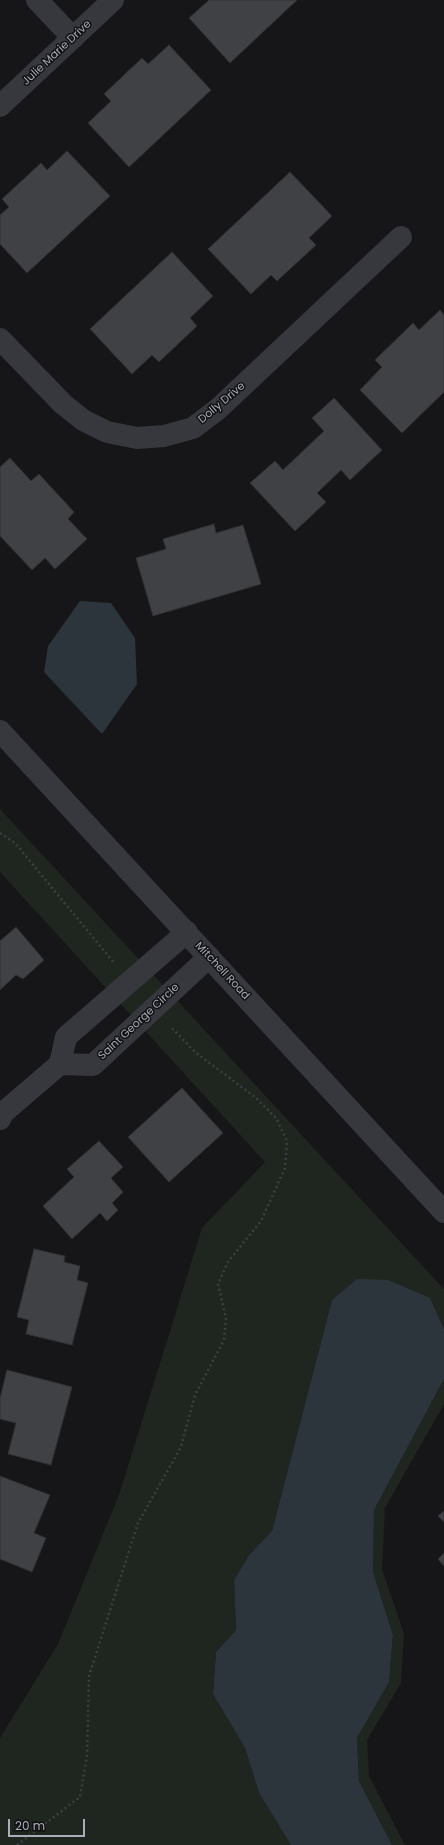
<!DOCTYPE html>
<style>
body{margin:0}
#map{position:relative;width:444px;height:1845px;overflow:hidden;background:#161618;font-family:Poppins,sans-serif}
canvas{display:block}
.scale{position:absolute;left:8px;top:1819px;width:77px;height:18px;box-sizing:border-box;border:2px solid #a8adb8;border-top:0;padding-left:5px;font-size:12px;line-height:14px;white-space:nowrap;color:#a8adb8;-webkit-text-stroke:3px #111113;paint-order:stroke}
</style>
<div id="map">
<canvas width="444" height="1845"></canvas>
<div class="scale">20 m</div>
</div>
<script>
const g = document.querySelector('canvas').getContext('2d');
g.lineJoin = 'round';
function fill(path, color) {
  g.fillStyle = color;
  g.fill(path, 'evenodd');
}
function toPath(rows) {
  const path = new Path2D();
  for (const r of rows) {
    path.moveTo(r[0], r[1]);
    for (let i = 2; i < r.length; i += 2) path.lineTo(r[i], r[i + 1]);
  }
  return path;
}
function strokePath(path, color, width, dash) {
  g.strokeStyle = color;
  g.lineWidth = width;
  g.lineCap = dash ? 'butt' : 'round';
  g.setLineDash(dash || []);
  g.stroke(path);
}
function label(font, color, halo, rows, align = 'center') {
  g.font = font + ' Poppins,sans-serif';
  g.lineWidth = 3;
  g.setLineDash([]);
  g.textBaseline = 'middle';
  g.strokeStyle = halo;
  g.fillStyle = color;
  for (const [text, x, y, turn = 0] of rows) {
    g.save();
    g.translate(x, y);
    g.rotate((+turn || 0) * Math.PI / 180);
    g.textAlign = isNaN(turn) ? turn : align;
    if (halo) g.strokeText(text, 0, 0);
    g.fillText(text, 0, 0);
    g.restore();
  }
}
const green = toPath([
 [0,809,444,1289,444,1329,430,1298,332,1300,272,1531,249,1555,234,1580,236,1630,216,1652,213,1694,245,1748,259,1793,291,1845,0,1845,0,1738,58,1644,119,1495,202,1228,265,1162,0,872],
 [444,1379,444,1404,385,1508,382,1569,404,1634,401,1683,367,1740,369,1776,405,1845,392,1845,359,1781,357,1738,389,1682,393,1635,373,1572,374,1510]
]);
const water = toPath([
 [80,601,111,603,135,638,137,684,102,734,44,672,48,646],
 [357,1279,388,1280,430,1298,444,1329,444,1379,374,1510,373,1572,393,1635,389,1682,357,1738,359,1781,392,1845,291,1845,259,1793,245,1748,213,1694,216,1652,236,1630,234,1580,249,1555,272,1531,332,1300]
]);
const building = toPath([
 [209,0,297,0,230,63,189,18,209,0],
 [169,45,211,90,129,167,88,123,111,101,104,94,142,58,148,64,169,45],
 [67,151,110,196,27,273,0,244,0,215,9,207,2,199,41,163,47,170,67,151],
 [290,172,332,216,309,238,316,245,277,281,271,275,251,294,208,249,290,172],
 [172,252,213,296,190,318,197,326,159,362,152,355,132,374,90,329,172,252],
 [440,310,444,315,444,392,402,433,360,390,382,367,375,360,413,323,419,330,440,310],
 [334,398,382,450,350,480,341,470,317,493,326,502,295,531,250,483,275,461,283,470,324,431,312,418,334,398],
 [10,458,31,481,39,474,74,512,68,519,87,539,55,569,45,558,32,570,0,536,0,467,10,458],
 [214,524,216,533,243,525,261,584,153,616,136,558,166,549,163,539,214,524],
 [16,927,44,960,23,979,16,975,0,990,0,941,16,927],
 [182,1088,223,1133,169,1182,128,1137,182,1088],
 [99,1141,123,1167,111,1178,123,1192,112,1203,118,1210,107,1221,100,1213,72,1239,43,1206,74,1177,67,1169,99,1141],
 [34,1249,65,1256,64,1262,80,1266,77,1280,88,1283,72,1345,26,1334,29,1320,17,1317,34,1249],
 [7,1370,72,1387,51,1465,8,1454,16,1423,0,1419,0,1398,7,1370],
 [0,1476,50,1495,34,1533,46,1538,32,1572,0,1559,0,1476],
 [444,1511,444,1522,438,1516,444,1511],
 [444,1553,444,1566,438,1559,444,1553]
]);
const path = toPath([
 [0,833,15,843,115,964],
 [17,1845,80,1797,87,1756,89,1676,138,1523,181,1447,195,1395,224,1340,226,1318,218,1284,228,1262,261,1221,285,1168,287,1141,276,1118,255,1097,195,1052,170,1026]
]);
const minor = toPath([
 [37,0,73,38],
 [0,106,113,0],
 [0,339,63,404,83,420,107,432,137,438,164,436,193,428,218,409,401,237],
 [60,1064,93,1065,209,957],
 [0,1119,3,1113,60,1064,66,1037,187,932]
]);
const tertiary = toPath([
 [0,731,444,1212]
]);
const streetNames = [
 ["Julie Marie Drive",57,53,-43],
 ["Dolly Drive",222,403,-40],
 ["Mitchell Road",222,971,47],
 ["Saint George Circle",139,1022,-43]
];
fill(green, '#1e261f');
fill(water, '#2c353c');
fill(building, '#404145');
strokePath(building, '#303034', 1);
strokePath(path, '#3d3f44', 2.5, [2, 3]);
strokePath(minor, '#37383d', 22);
strokePath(tertiary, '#37383d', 22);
label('11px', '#a8adb8', '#111113', streetNames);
</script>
